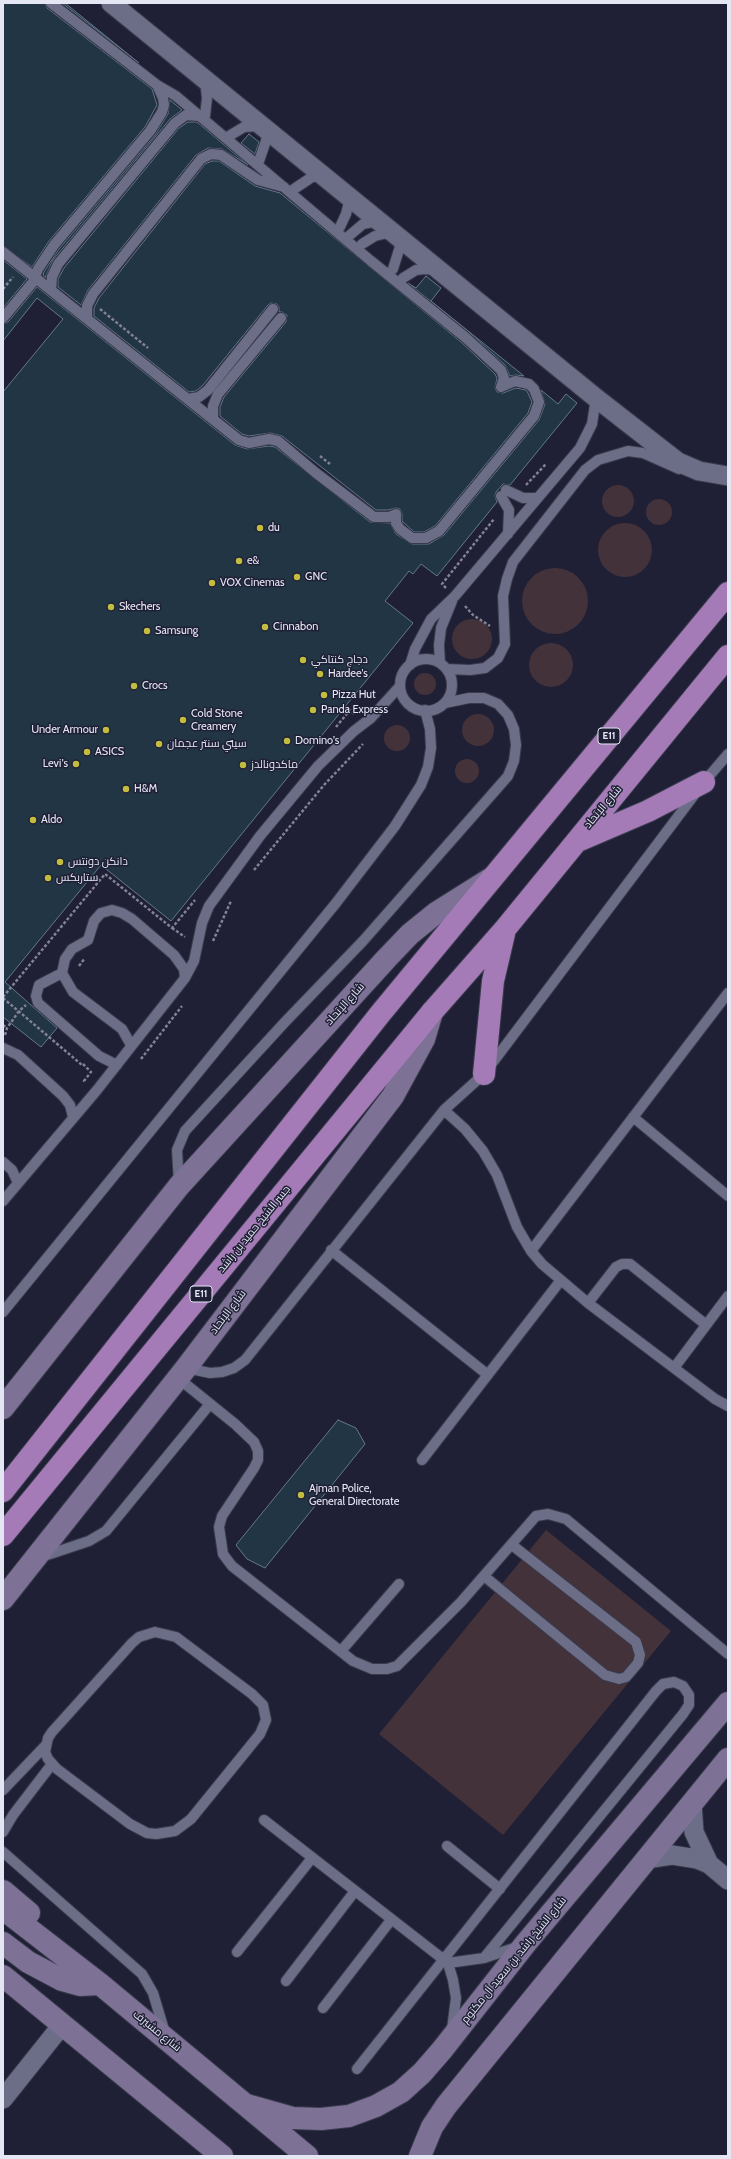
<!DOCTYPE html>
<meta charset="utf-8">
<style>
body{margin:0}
#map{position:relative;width:731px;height:2159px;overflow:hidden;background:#1f2035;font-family:Cabin,sans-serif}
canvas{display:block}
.frame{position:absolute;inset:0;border:4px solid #e5e6f4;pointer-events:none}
</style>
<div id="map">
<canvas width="731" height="2159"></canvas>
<div class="frame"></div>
</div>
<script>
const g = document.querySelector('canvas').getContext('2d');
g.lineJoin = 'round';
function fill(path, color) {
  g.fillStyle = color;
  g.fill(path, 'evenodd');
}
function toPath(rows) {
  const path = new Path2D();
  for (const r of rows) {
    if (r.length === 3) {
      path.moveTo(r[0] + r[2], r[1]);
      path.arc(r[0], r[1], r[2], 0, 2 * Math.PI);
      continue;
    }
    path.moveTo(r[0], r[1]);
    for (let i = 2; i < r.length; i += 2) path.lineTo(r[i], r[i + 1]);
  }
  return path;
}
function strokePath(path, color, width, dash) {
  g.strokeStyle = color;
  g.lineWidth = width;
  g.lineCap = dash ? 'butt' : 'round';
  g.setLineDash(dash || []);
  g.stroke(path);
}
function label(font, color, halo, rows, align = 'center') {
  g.font = font + ' Cabin,Cairo,sans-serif';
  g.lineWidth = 3;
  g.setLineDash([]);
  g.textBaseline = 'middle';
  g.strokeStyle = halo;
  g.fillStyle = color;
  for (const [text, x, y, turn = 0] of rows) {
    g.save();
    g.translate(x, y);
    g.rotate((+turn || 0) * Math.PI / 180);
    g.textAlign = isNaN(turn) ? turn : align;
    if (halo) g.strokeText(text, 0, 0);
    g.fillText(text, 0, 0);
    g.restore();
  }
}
const green = toPath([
 [618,501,16],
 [659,512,13],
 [625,550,27],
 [555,601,33],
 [472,639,20],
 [551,665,22],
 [425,684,11],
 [478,730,16],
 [397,738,13],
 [467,771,12],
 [546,1530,671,1631,503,1835,379,1734]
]);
const building = toPath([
 [3,3,45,3,47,8,152,89,157,105,145,127,49,241,32,267,3,246,3,3],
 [62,3,65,3,139,63,62,3],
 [170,100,182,110,170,119,53,260,45,278,43,275,44,272,59,249,155,135,168,114,170,100],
 [188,122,197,122,248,165,222,149,208,148,196,155,88,290,81,305,58,287,58,279,64,268,179,128,188,122],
 [249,134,259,142,255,154,241,143,249,134],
 [212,161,219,161,255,186,280,193,461,342,495,374,497,378,495,388,497,392,503,393,516,388,526,390,528,393,532,402,528,413,435,526,424,532,414,532,402,521,402,514,400,509,396,508,388,510,376,510,282,436,270,433,249,436,242,434,220,416,220,407,224,397,286,322,287,315,282,312,279,312,279,307,277,304,271,303,268,305,203,385,196,391,189,392,94,316,94,308,99,298,205,164,212,161],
 [3,260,27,279,3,308,3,260],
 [426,276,441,288,431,301,524,376,516,375,510,376,505,365,469,332,408,283,416,288,426,276],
 [37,287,235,445,247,449,269,446,275,447,370,522,390,523,396,534,412,544,429,544,444,535,539,420,545,404,541,390,558,404,566,394,577,403,510,485,503,484,496,492,495,496,497,502,437,576,421,564,413,574,409,571,385,601,413,623,171,921,101,865,5,982,57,1028,41,1047,3,1017,3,392,63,319,37,298,3,341,3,324,8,322,37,287],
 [338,1420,356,1428,365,1444,265,1568,247,1559,236,1545,338,1420]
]);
const path = toPath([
 [3,289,13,277],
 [100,309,148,348],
 [320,456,330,464],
 [526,485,546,464],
 [446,588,442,584,494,519],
 [465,606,473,615,490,626],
 [336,727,350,710,355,715],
 [254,870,324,785,363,744],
 [172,928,185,937],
 [213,941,231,901],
 [79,966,85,958],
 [3,997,105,874,172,928,195,900],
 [3,998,82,1065],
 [3,1025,7,1028],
 [5,1035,7,1028,19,1011,26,1005],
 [141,1059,182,1006],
 [83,1064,91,1072,84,1081,86,1082]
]);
const lane = toPath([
 [157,85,176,96,371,261,465,337,501,370,504,378,501,387],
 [205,116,207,98,205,81],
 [229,136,244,127,260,126],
 [259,161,269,132],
 [294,189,312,177,323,176],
 [340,227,346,214,350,198],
 [350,235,363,224,378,221],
 [362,244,375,236,392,232],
 [3,252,239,440,249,443,269,439,278,441,316,473,374,517,389,517,396,514,396,523,400,529,412,538,426,538,439,531,534,416,539,402,534,389,529,384,515,381,501,387],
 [393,269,402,240],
 [403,278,416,270,424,269,436,270],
 [51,290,52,277,58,264,175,123,186,115,199,116],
 [3,318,33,282,38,269,54,245,150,131,162,112,164,105,163,98,157,85,51,3],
 [87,318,87,306,93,294,201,159,211,154,221,155,258,180,284,187],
 [188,399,199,397,208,390,273,309],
 [213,419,213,406,218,394,281,318],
 [506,490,523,498,538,498],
 [501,496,509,510,508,534],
 [426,685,26],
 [440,663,439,645,441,628,452,601],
 [410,665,415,649,431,619,455,596,580,448,592,424,596,398],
 [447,669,470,670,485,668,498,658,505,644,503,596,507,579,513,562,585,470,598,460,628,451,643,453,679,469],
 [62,973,39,985,36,996,38,1003,99,1056,117,1065],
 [131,1045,122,1029,73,992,62,973,65,959,72,949,88,940,94,921,101,913,112,910,122,913,132,919,174,955,184,969,185,978],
 [3,1048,18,1055,63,1096,70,1105,73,1117],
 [444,1110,465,1129,483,1151,497,1175,517,1227,531,1251,542,1264,588,1303,715,1399,728,1406],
 [633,1117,728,1196],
 [3,1162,12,1170,18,1183],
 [179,1184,177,1150,185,1131,285,1022,363,941,508,776,514,761,516,745,514,729,508,715,498,704,484,698,469,698,445,703],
 [3,1201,97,1090,185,978,194,961,202,923,209,906,260,836,318,766,354,731,371,718,400,686],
 [331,1250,488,1375],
 [531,1251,728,993],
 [588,1303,616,1267,622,1264,630,1264,705,1324],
 [3,1312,336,903,395,826,421,785,428,767,431,748,430,729,425,710],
 [186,1368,210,1373,222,1372,234,1368,245,1360,444,1110,484,1074,704,782,728,754],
 [674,1368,728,1296],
 [178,1378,235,1424,254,1442,258,1451,258,1460,254,1468,222,1516,219,1527,223,1554,232,1566,353,1661,372,1669,387,1669,397,1666,461,1602,536,1516,548,1514,566,1519,728,1654],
 [422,1460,561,1280],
 [41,1557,89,1541,106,1531,210,1404],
 [484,1576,605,1675,619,1679,626,1677,638,1663,640,1655,636,1642,512,1545],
 [155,1632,176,1637,252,1694,263,1705,266,1720,260,1734,191,1819,175,1831,156,1834,147,1833,130,1824,57,1769,48,1759,45,1752,48,1738,52,1732,132,1643,139,1637,155,1632],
 [341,1651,399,1584],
 [3,1790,46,1745],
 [264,1820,448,1963,453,1980,456,1998,452,2029],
 [3,1832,13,1815,52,1764],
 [447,1846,500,1889],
 [3,1852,142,1974,153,1993,165,2033],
 [237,1952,312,1858],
 [448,1963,484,1958,517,1947],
 [286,1981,355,1891],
 [323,2008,391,1920],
 [357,2069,656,1691,663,1684,674,1682,683,1686,689,1695,689,1705,683,1714,484,1958]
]);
const street = toPath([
 [111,3,596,398,678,462,699,471,728,476],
 [692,1803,694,1832,709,1864],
 [646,1859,672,1855,697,1859,709,1864,728,1880],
 [3,2099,62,2025]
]);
const secondary = toPath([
 [3,1408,179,1186,387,958,410,934,436,913,490,879],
 [3,1599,186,1368,393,1096,424,1039,432,1012],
 [3,1891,29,1913],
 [3,1909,100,1984,307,2156],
 [3,1943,28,1962,62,1980,80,1985,100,1984],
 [3,1976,222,2156],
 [247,2105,293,2118,321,2119,349,2116,376,2106,401,2092,422,2073,442,2050,526,1943,728,1703],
 [420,2156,432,2127,446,2106,728,1759]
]);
const highway = toPath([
 [578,841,648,811,704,782],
 [484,1074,493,981,504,934],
 [3,1491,380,1014,728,593],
 [3,1535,432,1012,505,929,728,656]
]);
const markers = [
 [260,528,4,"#c3bd3f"],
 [239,561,4,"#c3bd3f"],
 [297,577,4,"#c3bd3f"],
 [212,583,4,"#c3bd3f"],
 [111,607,4,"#c3bd3f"],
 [265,627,4,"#c3bd3f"],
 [147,631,4,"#c3bd3f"],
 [303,660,4,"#c3bd3f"],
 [320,674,4,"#c3bd3f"],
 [134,686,4,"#c3bd3f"],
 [324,695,4,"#c3bd3f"],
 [313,710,4,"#c3bd3f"],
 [183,720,4,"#c3bd3f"],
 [106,730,4,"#c3bd3f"],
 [287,741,4,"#c3bd3f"],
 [159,744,4,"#c3bd3f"],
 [87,752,4,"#c3bd3f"],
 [76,764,4,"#c3bd3f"],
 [243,765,4,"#c3bd3f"],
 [126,789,4,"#c3bd3f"],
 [33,820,4,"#c3bd3f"],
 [60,862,4,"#c3bd3f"],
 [48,878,4,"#c3bd3f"],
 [301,1495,4,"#c3bd3f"]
];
const shields = [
 [609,736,22],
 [201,1294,22]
];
const shieldNames = [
 ["E11",609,736],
 ["E11",201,1294]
];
const poiNames = [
 ["du",268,528],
 ["e&",247,561],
 ["GNC",305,577],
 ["VOX Cinemas",220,583],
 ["Skechers",119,607],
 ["Cinnabon",273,627],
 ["Samsung",155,631],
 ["دجاج كنتاكي",311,660],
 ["Hardee's",328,674],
 ["Crocs",142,686],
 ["Pizza Hut",332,695],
 ["Panda Express",321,710],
 ["Cold Stone",191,714],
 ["Creamery",191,727],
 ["Under Armour",98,730,"right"],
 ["Domino's",295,741],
 ["سيتي سنتر عجمان",167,744],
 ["ASICS",95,752],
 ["Levi's",68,764,"right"],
 ["ماكدونالدز",251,765],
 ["H&M",134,789],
 ["Aldo",41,820],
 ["دانكن دونتس",68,862],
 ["ستاربكس",56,878],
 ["Ajman Police,",309,1489],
 ["General Directorate",309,1502]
];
const streetNames = [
 ["شارع الإتحاد",603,807,-50],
 ["شارع الإتحاد",345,1004,-48],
 ["جسر الشيخ حميد بن راشد",254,1229,-51],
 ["شارع الإتحاد",228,1312,-53],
 ["شارع الشيخ راشد بن سعيد آل مكتوم",514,1960,-51],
 ["شارع مشيرف",157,2031,39]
];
fill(green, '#44323a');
fill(building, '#223545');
strokePath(building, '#64798c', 1);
strokePath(lane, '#393a4c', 12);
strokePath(street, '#393a4c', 21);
strokePath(secondary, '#393a4c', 24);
strokePath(highway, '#393a4c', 24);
strokePath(path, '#818294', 2.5, [3, 2]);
strokePath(lane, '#6c6e87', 10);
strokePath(street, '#6c6e87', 19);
strokePath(secondary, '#7d7295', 22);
strokePath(highway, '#a47bb6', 22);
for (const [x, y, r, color] of markers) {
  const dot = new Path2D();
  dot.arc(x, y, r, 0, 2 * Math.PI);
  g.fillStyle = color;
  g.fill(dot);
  strokePath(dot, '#1f2035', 1.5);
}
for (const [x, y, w] of shields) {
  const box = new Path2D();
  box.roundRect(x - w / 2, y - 8, w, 16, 3);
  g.fillStyle = '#1f2035';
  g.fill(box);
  strokePath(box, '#e5e6f4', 1);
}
label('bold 10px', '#e5e6f4', null, shieldNames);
label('11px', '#e5e6f4', '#1f2035', poiNames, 'left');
label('11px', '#e5e6f4', '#1f2035', streetNames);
</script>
